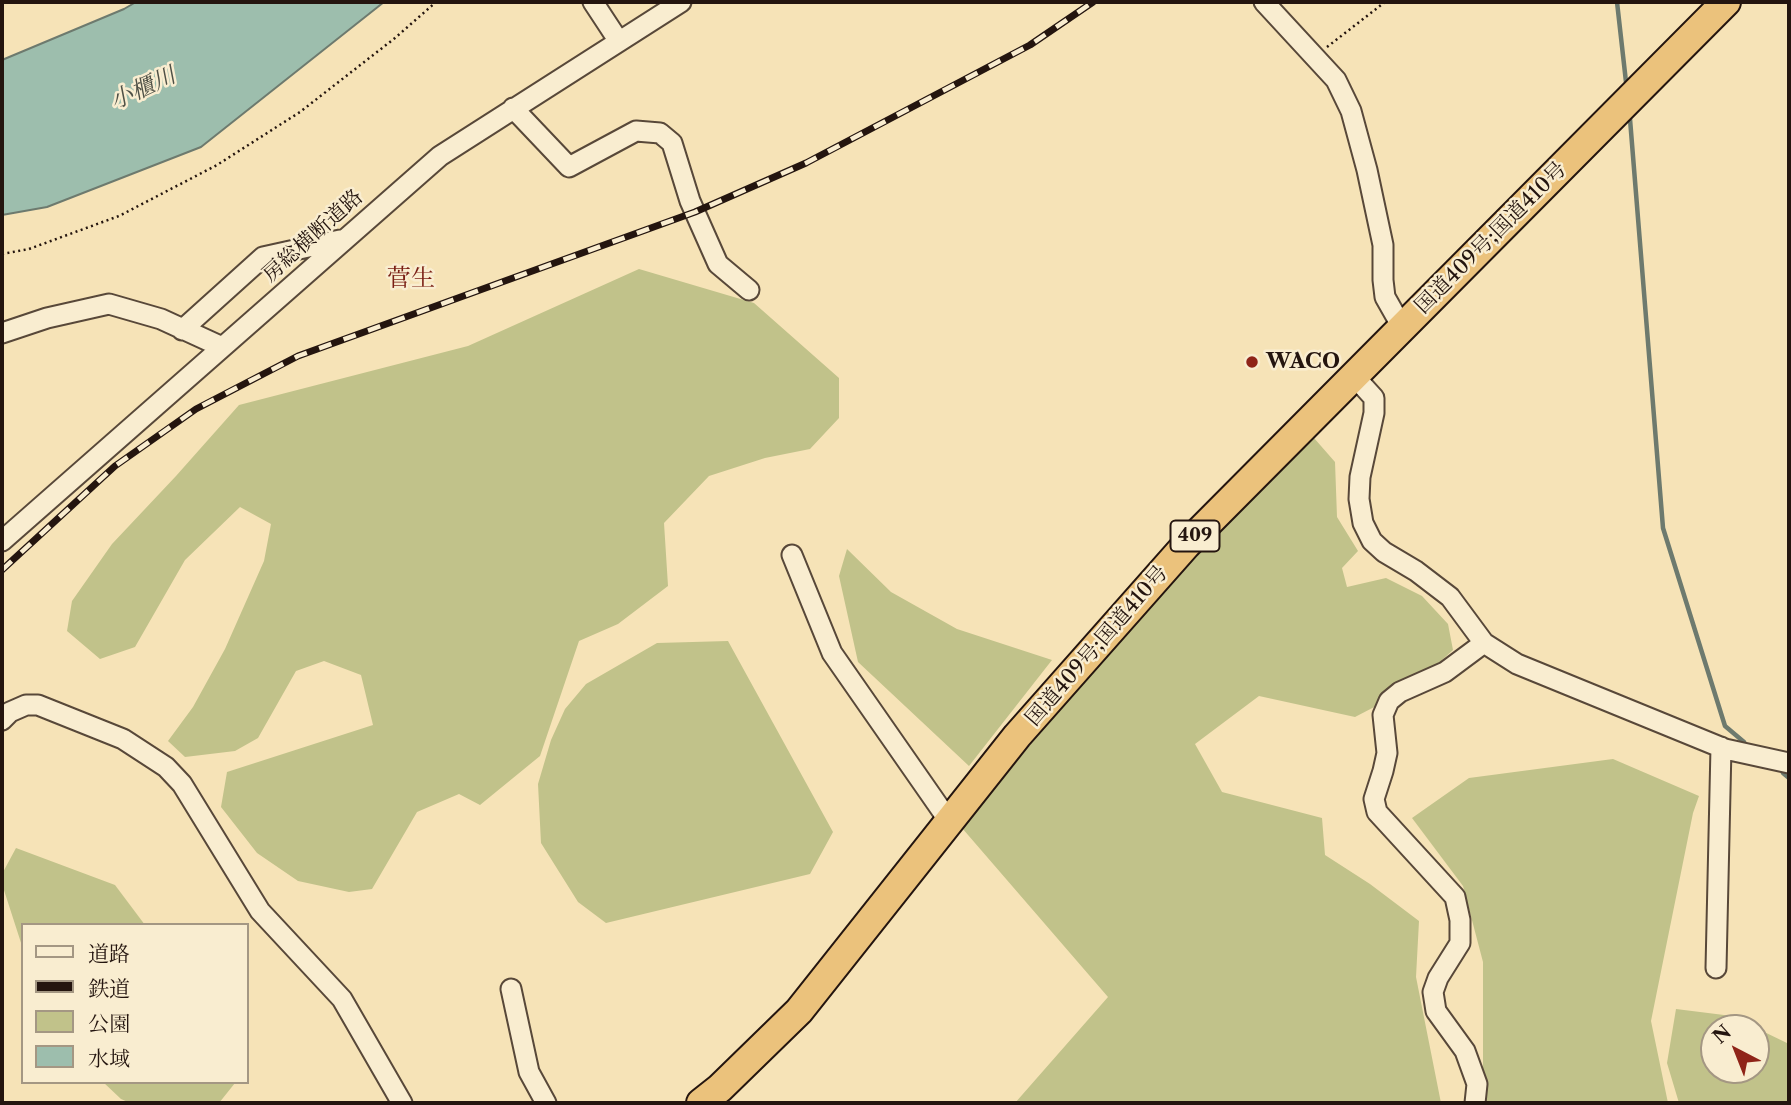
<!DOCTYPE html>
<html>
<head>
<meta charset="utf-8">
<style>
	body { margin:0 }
	#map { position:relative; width:1791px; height:1105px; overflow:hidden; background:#f6e3b7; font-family:"Libre Caslon Text","Noto Serif JP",serif }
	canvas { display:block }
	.frame { position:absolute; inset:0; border:4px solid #24150f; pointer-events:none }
	.legend { position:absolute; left:21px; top:923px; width:228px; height:161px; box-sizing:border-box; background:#f9edd0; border:2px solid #a49783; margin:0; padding:9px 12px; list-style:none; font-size:21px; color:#24150f }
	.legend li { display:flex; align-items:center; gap:14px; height:35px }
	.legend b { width:35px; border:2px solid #a49783 }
	.north { position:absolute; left:1700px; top:1014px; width:70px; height:70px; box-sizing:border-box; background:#f9edd0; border:2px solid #a49783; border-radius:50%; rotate:318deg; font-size:19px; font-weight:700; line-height:28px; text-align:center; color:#24150f }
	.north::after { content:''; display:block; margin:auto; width:24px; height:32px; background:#8f2418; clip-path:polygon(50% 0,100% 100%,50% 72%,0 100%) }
</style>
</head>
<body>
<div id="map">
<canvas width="1791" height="1105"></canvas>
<div class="frame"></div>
<ul class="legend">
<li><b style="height:9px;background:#f9edd0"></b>道路</li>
<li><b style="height:9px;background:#24150f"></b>鉄道</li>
<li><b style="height:19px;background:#c1c28a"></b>公園</li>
<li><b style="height:19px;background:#9dbead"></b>水域</li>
</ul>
<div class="north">N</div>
</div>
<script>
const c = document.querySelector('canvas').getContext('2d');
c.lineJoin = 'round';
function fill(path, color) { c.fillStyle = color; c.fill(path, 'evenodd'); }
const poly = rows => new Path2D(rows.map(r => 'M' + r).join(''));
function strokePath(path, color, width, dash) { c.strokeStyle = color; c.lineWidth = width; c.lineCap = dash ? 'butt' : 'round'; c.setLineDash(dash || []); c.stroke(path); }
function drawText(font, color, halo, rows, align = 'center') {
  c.font = font + ' "Libre Caslon Text","Noto Serif JP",serif'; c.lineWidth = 5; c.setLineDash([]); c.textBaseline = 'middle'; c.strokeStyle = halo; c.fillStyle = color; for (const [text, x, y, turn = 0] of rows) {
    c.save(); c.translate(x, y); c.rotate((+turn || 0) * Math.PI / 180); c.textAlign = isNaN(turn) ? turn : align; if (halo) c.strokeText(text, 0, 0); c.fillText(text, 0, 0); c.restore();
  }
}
fill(poly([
	[639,269,754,303,839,378,839,418,810,449,765,458,709,476,664,523,668,586,618,624,579,641,540,756,480,805,459,794,417,812,372,889,349,892,298,881,257,853,221,807,227,772,373,725,361,675,324,661,296,671,258,738,235,751,185,757,168,741,193,707,225,649,264,561,271,524,240,507,185,560,135,647,100,659,67,631,72,601,112,544,176,476,239,405,468,346],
	[1314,438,1335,462,1337,517,1358,551,1342,568,1347,587,1386,578,1422,596,1448,624,1453,650,1433,668,1432,677,1355,717,1259,696,1195,744,1222,792,1322,818,1325,855,1370,884,1419,921,1416,977,1441,1103,1015,1103,1108,997,962,828,1094,667,1301,443],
	[847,549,891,592,957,629,1052,660,969,766,858,662,839,576],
	[728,641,833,832,810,874,606,923,578,902,541,843,538,784,551,740,565,709,586,684,657,643],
	[1613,759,1699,796,1693,813,1651,1021,1668,1103,1483,1103,1483,962,1463,886,1412,818,1469,778],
	[16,848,115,885,145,925,23,925,23,949,2,884,2,874],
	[1676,1009,1732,1016,1756,1028,1714,1028,1714,1070,1756,1070,1756,1028,1789,1044,1789,1103,1679,1103,1667,1063],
	[103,1082,235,1082,235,1083,219,1103,130,1103,121,1099]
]), '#c1c28a');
const water = poly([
	[136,2,384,2,201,147,47,207,2,215,2,60,124,9,136,2]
]);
fill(water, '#9dbead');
strokePath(water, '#6d7a6e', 2);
strokePath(poly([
	[1617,2,1626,82],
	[1630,119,1663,528,1725,726,1744,742],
	[1783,773,1789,778]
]), '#6d7a6e', 4.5);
const minor = poly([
	[593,2,618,40],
	[1264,2,1336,80,1351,111,1367,170,1383,245,1383,280,1385,297,1402,327],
	[513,108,569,167,636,131,660,133,672,143,690,201,718,264,749,290],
	[182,330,263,257,340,240],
	[2,333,47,318,109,304,161,319,222,347],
	[1354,376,1374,398,1374,413,1360,477,1359,499,1363,523,1372,541,1384,552,1416,571,1450,597,1484,643,1517,664,1725,749,1789,763],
	[2,541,440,156,681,2],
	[792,555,832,653,949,821],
	[2,720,10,712,26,705,38,705,123,739,166,767,182,784,260,911,342,999,402,1103],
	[1716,968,1721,747],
	[511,989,529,1072,546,1103],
	[1475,1103,1477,1084,1465,1051,1436,1011,1433,992,1438,978,1460,943,1460,920,1455,897,1377,812,1374,799,1383,771,1387,753,1383,715,1389,701,1400,692,1445,672,1484,643]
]);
const highway = poly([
	[701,1103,720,1088,799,1011,1017,736,1186,545,1726,2]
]);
strokePath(minor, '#584839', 23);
strokePath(highway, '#24150f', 32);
strokePath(poly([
	[1327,47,1385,2],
	[2,254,29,249,119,216,217,165,300,112,395,38,436,2]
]), '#24150f', 2.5, [2, 3.5]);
strokePath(minor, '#f9edd0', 19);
strokePath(highway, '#ebc27c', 28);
const rail = poly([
	[2,570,115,466,196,409,298,356,695,212,806,163,1030,45,1093,2]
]);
strokePath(rail, '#24150f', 7);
strokePath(rail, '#f9edd0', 4.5, [13]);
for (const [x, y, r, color] of [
	[1252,362,7,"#8f2418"]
]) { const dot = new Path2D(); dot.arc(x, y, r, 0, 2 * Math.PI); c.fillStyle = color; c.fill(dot); strokePath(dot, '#f9edd0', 2.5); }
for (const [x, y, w] of [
	[1195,536,49]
]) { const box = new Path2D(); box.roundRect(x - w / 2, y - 15.5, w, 31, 5); c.fillStyle = '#f9edd0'; c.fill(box); strokePath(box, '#24150f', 2); }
drawText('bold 19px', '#24150f', null, [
	["409",1195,536]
]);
drawText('21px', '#24150f', '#f9edd0', [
	["房総横断道路",313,236,-42],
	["国道409号;国道410号",1491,238,-45],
	["国道409号;国道410号",1097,646,-49]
]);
drawText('bold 21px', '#24150f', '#f9edd0', [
	["WACO",1266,362]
], 'left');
drawText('italic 23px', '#4e5046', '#f9edd0', [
	["小櫃川",143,89,-25]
]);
drawText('24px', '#7a1f14', '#f9edd0', [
	["菅生",411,279]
]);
</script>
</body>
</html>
